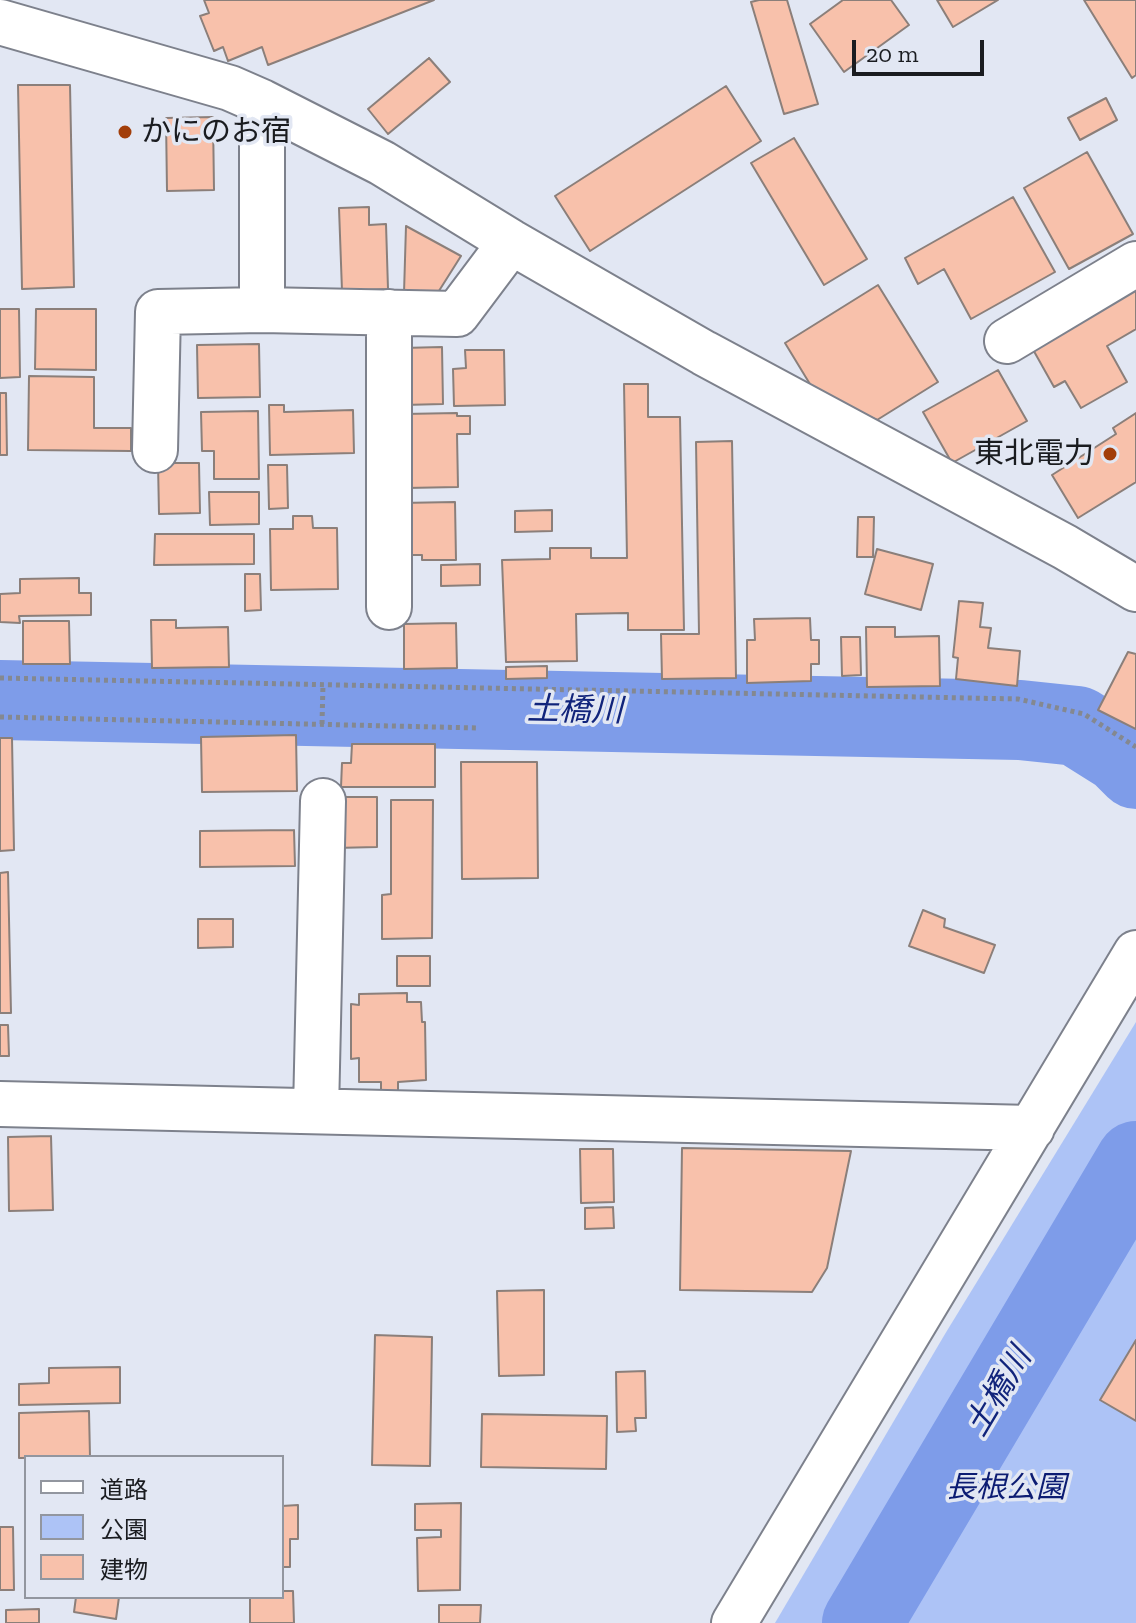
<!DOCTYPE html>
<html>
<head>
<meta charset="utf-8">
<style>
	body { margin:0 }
	#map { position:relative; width:1136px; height:1623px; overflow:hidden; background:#e2e7f3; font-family:"Zilla Slab","Noto Sans JP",serif }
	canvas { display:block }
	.legend { position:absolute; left:24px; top:1455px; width:260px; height:144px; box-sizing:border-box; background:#e2e7f3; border:2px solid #92969f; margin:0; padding:10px 14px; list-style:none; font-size:24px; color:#1a1c20 }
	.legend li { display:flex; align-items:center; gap:16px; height:40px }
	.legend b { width:40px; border:2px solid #92969f }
	.scale { position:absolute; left:852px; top:40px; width:132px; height:36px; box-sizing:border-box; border:4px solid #1a1c20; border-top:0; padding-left:10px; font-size:24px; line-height:28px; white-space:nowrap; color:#1a1c20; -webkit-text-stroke:6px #e2e7f3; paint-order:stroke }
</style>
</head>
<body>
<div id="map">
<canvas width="1136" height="1623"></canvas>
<ul class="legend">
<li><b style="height:10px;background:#fff"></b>道路</li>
<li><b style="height:22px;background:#adc3f6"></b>公園</li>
<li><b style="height:22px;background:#f8c1ab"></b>建物</li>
</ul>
<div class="scale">20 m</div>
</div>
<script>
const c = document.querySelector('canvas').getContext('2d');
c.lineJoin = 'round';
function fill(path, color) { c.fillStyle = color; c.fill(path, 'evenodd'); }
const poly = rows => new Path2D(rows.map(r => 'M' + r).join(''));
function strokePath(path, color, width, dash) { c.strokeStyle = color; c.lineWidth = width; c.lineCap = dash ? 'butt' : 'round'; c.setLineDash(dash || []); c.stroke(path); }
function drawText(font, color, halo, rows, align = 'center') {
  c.font = font + ' "Zilla Slab","Noto Sans JP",serif'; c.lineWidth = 7; c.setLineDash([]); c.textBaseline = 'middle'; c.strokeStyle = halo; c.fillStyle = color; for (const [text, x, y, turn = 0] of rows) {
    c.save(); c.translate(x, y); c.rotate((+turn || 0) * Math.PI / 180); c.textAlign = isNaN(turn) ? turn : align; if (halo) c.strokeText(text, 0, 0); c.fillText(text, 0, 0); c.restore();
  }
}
fill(poly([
	[1136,1022,1136,1623,775,1623,945,1334]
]), '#adc3f6');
strokePath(poly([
	[0,700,1020,720,1077,726,1120,753,1136,769],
	[862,1623,1136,1161]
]), '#7e9ce9', 80);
const building = poly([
	[204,0,434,0,268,65,262,47,228,61,223,47,214,51,200,16,209,13,204,0],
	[759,0,787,0,818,104,784,114,751,2,759,0],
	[843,0,891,0,909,25,844,72,810,24,843,0],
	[937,0,998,0,953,27,937,0],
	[1084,0,1136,0,1136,75,1132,78,1084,0],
	[429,58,450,82,388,134,368,109,429,58],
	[18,85,70,85,74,287,22,289,18,85],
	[726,86,761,141,590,251,555,196,726,86],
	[1106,98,1117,120,1080,140,1068,118,1106,98],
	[213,117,214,190,167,191,166,118,213,117],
	[794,138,867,259,824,285,751,163,794,138],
	[1087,152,1133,234,1069,269,1024,188,1087,152],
	[1013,197,1055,272,971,319,944,269,918,284,905,258,1013,197],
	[369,207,369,225,386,224,388,289,342,291,339,208,369,207],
	[406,226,461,256,437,294,404,293,406,226],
	[878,285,938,382,877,420,816,394,785,343,878,285],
	[1136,287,1136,329,1107,346,1127,382,1081,408,1065,381,1054,387,1031,346,1136,287],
	[0,309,19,309,20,377,0,378,0,309],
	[36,309,96,309,96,370,35,369,36,309],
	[259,344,260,397,198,398,197,345,259,344],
	[442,347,443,404,403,405,402,348,442,347],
	[465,350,504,350,505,405,454,406,453,369,466,368,465,350],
	[998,370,1027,421,952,463,923,412,998,370],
	[29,376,94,377,94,428,131,428,131,451,28,450,29,376],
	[624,384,648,384,648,417,680,417,684,630,628,630,628,613,576,614,577,661,506,662,502,560,550,559,550,548,591,548,591,558,627,558,624,384],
	[0,393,6,393,7,455,0,455,0,393],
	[269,405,284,405,284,412,353,410,354,453,270,455,269,405],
	[258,411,259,479,214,479,214,451,202,451,201,412,258,411],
	[457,413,457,416,470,416,470,434,457,434,458,487,406,488,404,414,457,413],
	[1136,413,1136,482,1078,518,1052,475,1116,434,1113,428,1136,413],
	[732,441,736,678,662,679,661,634,699,634,696,442,732,441],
	[158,463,199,463,200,513,159,514,158,463],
	[268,465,287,465,288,508,269,509,268,465],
	[209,492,259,492,259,524,210,525,209,492],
	[455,502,456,560,422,560,422,555,401,555,400,503,455,502],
	[552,510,552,531,515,532,515,511,552,510],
	[293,516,312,516,313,528,337,528,338,589,271,590,270,529,293,529,293,516],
	[858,517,874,517,873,557,857,557,858,517],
	[155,534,254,534,254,564,154,565,155,534],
	[877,549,933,564,921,610,865,594,877,549],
	[480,564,480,585,441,586,441,565,480,564],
	[245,574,260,574,261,610,245,611,245,574],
	[79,578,79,593,91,593,91,615,19,616,20,623,0,622,0,594,20,593,20,579,79,578],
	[959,601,983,603,980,627,991,628,988,648,1020,651,1017,686,956,679,958,658,953,657,959,601],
	[810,618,811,640,819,640,819,664,811,664,811,681,747,683,747,640,755,640,754,619,810,618],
	[151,620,176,620,176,628,228,627,229,667,152,668,151,620],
	[23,621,69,621,70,664,23,664,23,621],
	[456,623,457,668,404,669,404,624,456,623],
	[866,627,895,627,895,637,939,636,940,686,867,687,866,627],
	[841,637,860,637,861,675,842,676,841,637],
	[1128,652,1136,654,1136,729,1098,710,1128,652],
	[547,666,547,678,506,679,506,667,547,666],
	[296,735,297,791,202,792,201,737,296,735],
	[0,738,12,738,14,850,0,851,0,738],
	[352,744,435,744,435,787,341,787,342,763,351,763,352,744],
	[461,762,537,762,538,878,462,879,461,762],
	[334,797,377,797,377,847,334,848,334,797],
	[391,800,433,800,432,938,382,939,382,895,391,894,391,800],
	[294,830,295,866,200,867,200,831,294,830],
	[8,872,11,1013,0,1013,0,873,8,872],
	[923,910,945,919,944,927,995,945,984,973,909,946,923,910],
	[198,919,233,919,233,947,198,948,198,919],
	[397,956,430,956,430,986,397,986,397,956],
	[407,993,407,1002,421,1002,422,1022,425,1022,426,1080,398,1082,398,1092,381,1091,381,1082,359,1082,359,1058,351,1059,351,1004,359,1005,359,994,407,993],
	[0,1025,8,1025,9,1056,0,1056,0,1025],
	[51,1136,53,1210,9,1211,8,1137,51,1136],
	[682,1148,851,1151,827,1268,812,1292,680,1290,682,1148],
	[580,1149,613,1149,614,1202,581,1203,580,1149],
	[613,1207,614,1228,585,1229,585,1208,613,1207],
	[544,1290,544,1375,499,1376,497,1291,544,1290],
	[375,1335,432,1337,430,1466,372,1465,375,1335],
	[1136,1340,1136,1421,1100,1400,1136,1340],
	[120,1367,120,1403,19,1405,19,1384,49,1383,49,1368,120,1367],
	[645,1371,646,1418,635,1418,636,1431,617,1432,616,1372,645,1371],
	[89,1411,90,1457,19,1458,19,1413,89,1411],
	[482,1414,607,1416,606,1469,481,1467,482,1414],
	[461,1503,460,1590,418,1591,417,1538,441,1537,441,1530,415,1530,415,1504,461,1503],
	[298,1505,298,1539,290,1539,290,1567,282,1567,282,1506,298,1505],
	[0,1527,13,1527,14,1590,0,1590,0,1527],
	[282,1591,293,1591,294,1623,250,1623,250,1597,282,1597,282,1591],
	[76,1597,119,1597,116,1619,74,1612,76,1597],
	[439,1605,481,1605,480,1623,439,1623,439,1605],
	[39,1609,39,1623,6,1623,6,1610,39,1609]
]);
fill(building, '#f8c1ab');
strokePath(building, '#8b7f7a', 2);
const minor = poly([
	[0,22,230,88,262,102,382,163,511,242,704,353,1065,547,1136,589],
	[262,102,262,310],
	[1007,341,1136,264],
	[155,450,158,312,262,310,457,314,511,242],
	[389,607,389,312],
	[0,1104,1032,1128],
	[316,1111,323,801],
	[734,1623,1136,953]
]);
strokePath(minor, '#7d818c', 48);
strokePath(poly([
	[0,678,1018,699,1084,714,1136,747],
	[0,717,479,728],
	[322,724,323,684]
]), '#848890', 5, [4, 4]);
strokePath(minor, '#fff', 44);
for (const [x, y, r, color] of [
	[125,132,8,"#a23e0a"],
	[1110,454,8,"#a23e0a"]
]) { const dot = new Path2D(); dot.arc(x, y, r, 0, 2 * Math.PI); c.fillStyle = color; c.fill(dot); strokePath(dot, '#e2e7f3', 3); }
drawText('30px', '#1a1c20', '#e2e7f3', [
	["かにのお宿",141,132],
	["東北電力",1094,454,"right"]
], 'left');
drawText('italic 30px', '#0c1c73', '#e2e7f3', [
	["長根公園",1006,1488]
]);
drawText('italic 32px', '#11247b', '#e2e7f3', [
	["土橋川",575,711,1],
	["土橋川",999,1392,-59]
]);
</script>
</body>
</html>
